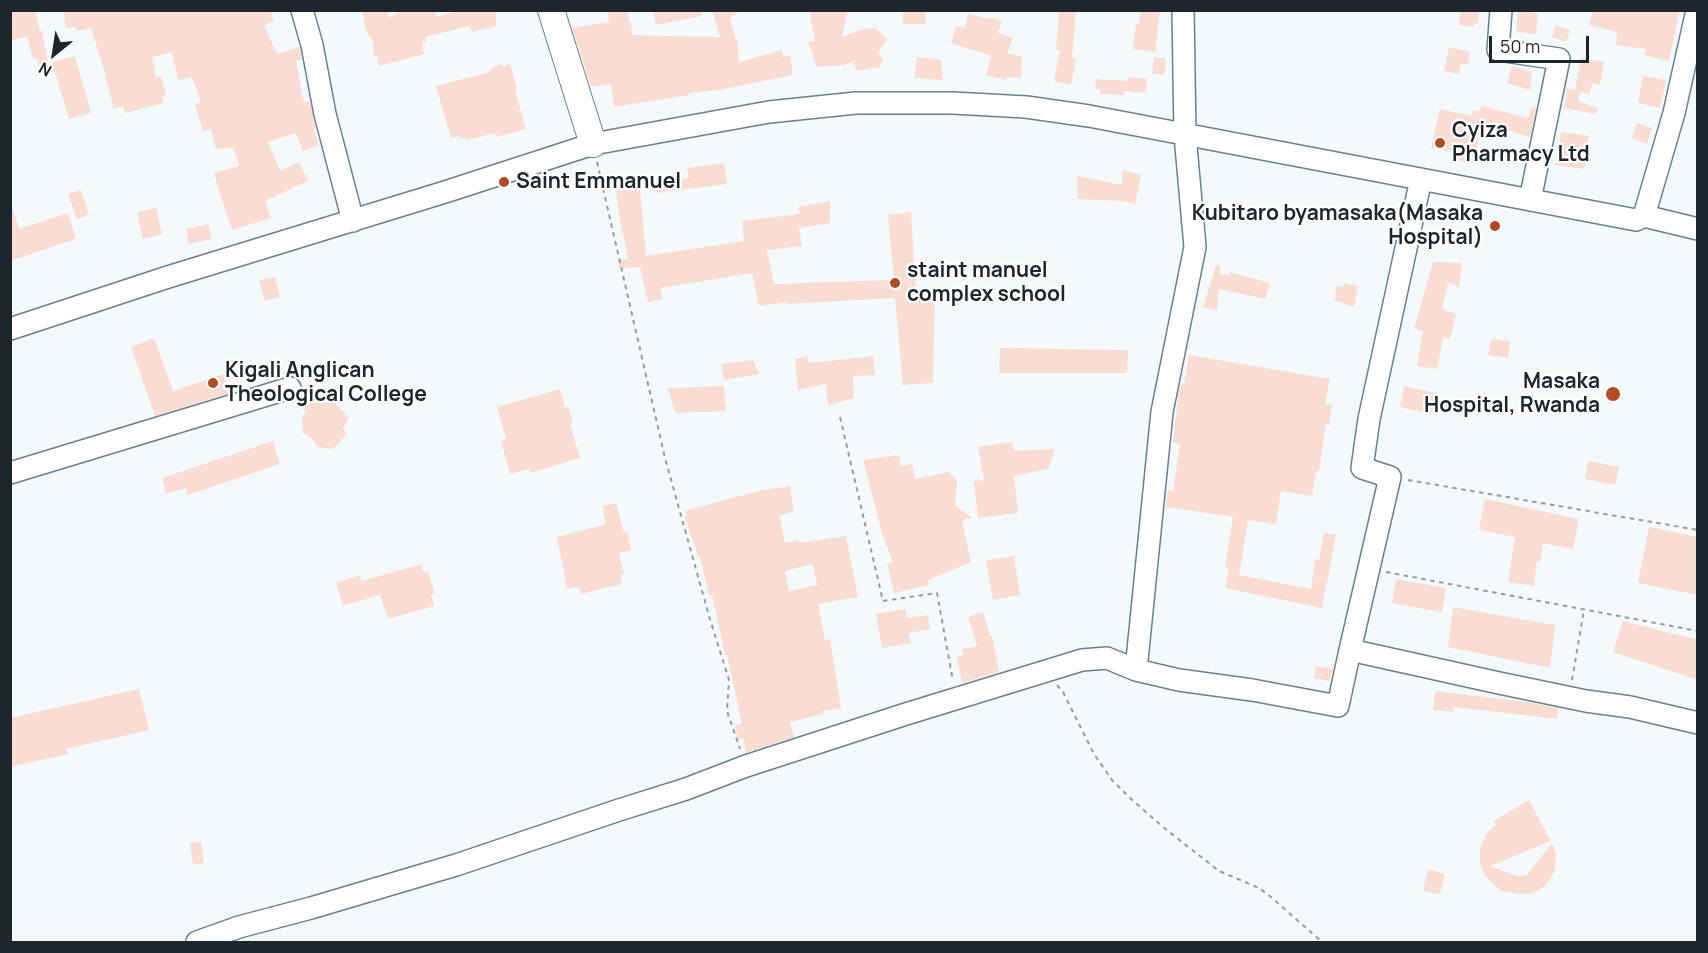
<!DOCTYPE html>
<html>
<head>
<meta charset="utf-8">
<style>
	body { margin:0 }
	#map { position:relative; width:1708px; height:953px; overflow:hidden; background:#f4f9fc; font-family:Manrope,sans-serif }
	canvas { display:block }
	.frame { position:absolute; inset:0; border:12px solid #1d262c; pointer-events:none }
	.north { position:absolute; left:24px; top:24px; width:60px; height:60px; -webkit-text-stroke:4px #fff; paint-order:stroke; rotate:210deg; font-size:16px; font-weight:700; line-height:24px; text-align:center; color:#1d262c }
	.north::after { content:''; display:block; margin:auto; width:21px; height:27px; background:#1d262c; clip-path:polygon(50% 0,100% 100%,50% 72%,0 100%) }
	.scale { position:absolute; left:1489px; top:36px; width:100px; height:27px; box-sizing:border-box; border:3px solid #1d262c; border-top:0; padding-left:8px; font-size:18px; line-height:21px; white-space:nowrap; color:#1d262c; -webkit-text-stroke:4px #fff; paint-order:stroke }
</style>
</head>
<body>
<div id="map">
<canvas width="1708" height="953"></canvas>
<div class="frame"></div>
<div class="north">N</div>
<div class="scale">50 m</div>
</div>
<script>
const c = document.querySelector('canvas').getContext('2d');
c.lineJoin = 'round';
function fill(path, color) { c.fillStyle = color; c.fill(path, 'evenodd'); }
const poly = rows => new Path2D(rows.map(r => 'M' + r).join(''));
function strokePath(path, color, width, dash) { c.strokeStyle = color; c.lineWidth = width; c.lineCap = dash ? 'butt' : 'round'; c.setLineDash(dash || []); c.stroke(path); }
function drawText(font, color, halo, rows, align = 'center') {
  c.font = font + ' Manrope,sans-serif'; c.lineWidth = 4.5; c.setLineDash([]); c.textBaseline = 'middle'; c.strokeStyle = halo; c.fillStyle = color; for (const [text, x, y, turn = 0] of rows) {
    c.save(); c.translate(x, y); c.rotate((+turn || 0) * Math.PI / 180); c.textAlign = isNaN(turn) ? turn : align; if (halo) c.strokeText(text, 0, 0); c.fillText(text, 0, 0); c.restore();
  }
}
fill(poly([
	[10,10,35,10,40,31,42,31,49,67,39,69,37,58,33,59,27,36,10,41],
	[63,10,270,10,274,21,264,25,277,54,299,47,302,59,296,61,304,103,310,101,316,128,314,129,319,145,303,151,296,133,268,142,280,171,299,162,308,181,265,201,271,218,232,230,221,197,214,173,239,166,233,148,216,149,211,129,203,131,195,104,201,102,192,77,178,80,172,52,152,57,156,77,161,76,166,95,162,96,164,103,125,113,123,106,114,109,105,76,106,76,91,28,77,31,76,27,66,28],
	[362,10,388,10,389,18,403,10,435,10,437,17,460,10,496,10,496,26,472,32,470,26,425,37,427,42,422,43,424,54,379,66,377,56,374,56,373,42,366,30],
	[607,10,627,10,629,23,631,22,632,35,720,37,712,10,741,10,730,18,736,40,737,39,739,62,782,50,783,57,790,55,793,75,719,90,689,93,689,95,614,107,611,84,591,87,572,28,609,22],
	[653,10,702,10,702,16,656,25],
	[809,10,848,10,842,37,864,29,875,28,887,39,878,54,883,59,880,67,856,71,854,61,845,65,817,67,808,42,815,41],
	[903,10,925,10,926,24,903,24],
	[1059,10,1076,10,1072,58,1076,59,1071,85,1054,81,1060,50,1056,50],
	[1140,10,1160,10,1155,52,1133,49,1136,24,1139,24],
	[1460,10,1479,10,1478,23,1475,23,1474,27,1459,25],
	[1593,10,1680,10,1669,61,1644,55,1646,49,1616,45,1617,32,1589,25],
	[1518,11,1538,13,1536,34,1516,32],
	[968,14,991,19,992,18,1002,21,998,33,1013,38,1007,54,1022,56,1021,78,1007,77,1006,80,986,75,991,56,951,43,956,26,965,28],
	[1556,25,1570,30,1566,42,1552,37],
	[1449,47,1470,52,1468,65,1461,64,1459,74,1444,71],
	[75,56,91,113,69,119,52,62],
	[917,57,941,60,943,80,914,78],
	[1154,57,1166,58,1164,75,1152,73],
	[1581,58,1604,62,1600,85,1592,83,1590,94,1580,92,1578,101,1598,108,1596,114,1564,108,1567,88,1575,90],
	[510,63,517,90,515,91,526,129,496,137,495,133,467,140,467,138,461,139,460,136,451,138,436,86,490,72,489,70,500,64,504,67],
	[1512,66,1532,72,1530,90,1507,83],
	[1643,76,1666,80,1660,108,1638,103],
	[1129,77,1147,79,1145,93,1124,91,1124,95,1100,94,1100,89,1095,88,1096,79,1128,81],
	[1481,106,1528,118,1532,107,1536,108,1530,137,1491,125,1488,139,1479,137,1474,164,1455,160,1456,153,1431,148,1440,109,1472,116,1473,110,1480,112],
	[1637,123,1652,128,1647,144,1632,138],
	[1561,132,1589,136,1584,169,1556,165],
	[724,163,727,184,657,193,655,183,689,178,687,168],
	[1122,170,1141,175,1135,204,1123,201,1078,199,1077,176,1122,185],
	[614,177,639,177,646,256,744,241,742,221,800,214,798,207,830,201,830,223,799,228,802,246,767,250,774,284,894,280,888,215,911,212,916,295,935,291,933,383,903,385,895,298,786,304,786,302,759,306,752,273,660,288,663,299,648,302,640,267,619,268,618,260,628,259,620,219],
	[81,190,89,215,77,219,68,194],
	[156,208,162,234,143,239,137,212],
	[10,210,13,210,19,229,68,213,76,239,10,261],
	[208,224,212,239,189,244,186,229],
	[1433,262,1462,263,1459,287,1448,283,1442,309,1456,314,1450,339,1443,337,1437,369,1417,366,1423,331,1414,329],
	[1216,265,1220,265,1220,274,1229,276,1230,272,1270,283,1265,299,1219,289,1217,310,1203,307],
	[275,277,280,297,265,301,259,280],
	[1344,283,1358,286,1354,307,1343,304,1343,302,1335,301,1336,286,1344,287],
	[154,338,173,391,224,374,230,393,155,416,131,347],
	[1491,339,1510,341,1508,358,1488,355],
	[1000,348,1128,350,1127,373,999,373],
	[1189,355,1330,379,1325,404,1332,405,1329,425,1326,424,1319,471,1316,471,1312,496,1281,491,1276,524,1248,520,1239,575,1311,589,1315,560,1319,560,1324,533,1336,535,1322,608,1225,588,1229,568,1225,568,1233,517,1166,507,1168,490,1173,491,1180,444,1173,443,1178,397,1181,383,1184,384],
	[807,356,809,363,873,356,875,375,853,376,854,398,828,405,826,384,798,390,795,359],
	[753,360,759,374,724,380,721,364],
	[724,386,726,411,675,413,668,388],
	[1404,386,1436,393,1432,414,1400,407],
	[330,387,337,406,349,417,343,429,347,434,333,449,317,447,313,440,303,433,302,416,306,414,301,402,308,391],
	[560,389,565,407,568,407,573,423,570,424,580,458,530,473,529,469,510,474,501,441,506,439,497,407],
	[273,441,280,464,188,495,186,488,166,494,162,478],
	[1012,442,1014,451,1055,449,1048,469,1014,476,1018,513,978,518,974,481,984,480,978,447],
	[899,455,901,466,912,464,915,479,949,472,957,481,955,505,972,518,962,520,971,562,928,580,929,585,894,593,887,564,893,562,882,533,863,460],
	[1588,461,1619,467,1615,485,1585,479],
	[790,486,794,512,779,515,785,543,799,540,799,543,846,536,858,597,818,604,825,640,830,639,841,708,822,711,823,714,790,722,794,737,745,753,744,738,738,740,735,725,742,724,727,655,725,655,712,595,709,596,700,557,698,557,694,542,693,543,685,517,687,516,685,511,758,491],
	[813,564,817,585,789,591,785,571],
	[1485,499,1579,519,1573,549,1543,543,1540,562,1537,561,1534,586,1508,582,1515,537,1479,530],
	[616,503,624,533,627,532,631,550,619,553,624,574,620,575,622,584,581,594,579,587,567,589,557,537,606,524,602,506],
	[1649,527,1698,537,1698,595,1638,583],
	[1014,556,1020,595,993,600,986,560],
	[421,564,424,573,428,572,435,594,431,595,434,606,388,619,380,595,343,606,336,583,360,575,362,581],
	[1396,579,1446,588,1442,612,1392,603],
	[1453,607,1555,625,1550,668,1448,647],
	[905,609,907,618,928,615,930,629,909,633,911,643,882,648,876,614],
	[983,612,990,636,992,635,999,672,962,683,957,656,963,655,962,649,977,646,968,617],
	[1623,621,1698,640,1698,680,1613,652],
	[1316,666,1333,669,1330,681,1314,678],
	[139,689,149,730,66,749,68,754,10,767,10,718],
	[1435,691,1526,702,1558,708,1557,719,1454,707,1453,712,1433,710],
	[1529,800,1551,841,1490,866,1517,876,1527,875,1552,843,1556,853,1555,869,1551,878,1545,886,1533,893,1520,894,1501,891,1486,877,1479,861,1480,862,1480,848,1486,834,1496,825,1494,821],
	[201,842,204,863,193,865,190,843],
	[1428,869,1445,874,1440,894,1423,891]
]), '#faddd2');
const minor = poly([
	[302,10,312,45,325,114,353,221],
	[1501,10,1498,50,1559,59,1530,200],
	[1644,216,1674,113,1697,10],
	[10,329,168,277,445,192,593,144,769,112,856,103,953,103,1026,107,1089,116,1636,220,1644,216,1698,229],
	[10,473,290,388],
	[1350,650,1390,477,1362,468,1369,419,1421,179],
	[1136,670,1162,412,1195,247,1185,135,1183,10],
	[197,942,239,927,311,908,456,865,619,810,686,789,746,766,906,714,1082,660,1107,658,1136,670,1179,680,1252,690,1338,706,1350,650,1499,683,1586,701,1630,707,1698,723]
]);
const major = poly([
	[551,10,593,144]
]);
strokePath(minor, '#69808f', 24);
strokePath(major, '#69808f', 28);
strokePath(poly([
	[597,162,665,458,709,616,729,680,727,711,740,749],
	[840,417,883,601,937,593,953,681],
	[1408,480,1698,530],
	[1386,572,1698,631],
	[1572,680,1584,610],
	[1057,685,1063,692,1094,754,1112,780,1130,798,1163,827,1219,871,1259,888,1271,897,1322,942]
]), '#959ca0', 2, [4.5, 4.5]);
strokePath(minor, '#fff', 21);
strokePath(major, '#fff', 26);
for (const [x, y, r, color] of [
	[1440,143,6,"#b24c20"],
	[504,182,6,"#b24c20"],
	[1495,226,6,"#b24c20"],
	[895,283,6,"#b24c20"],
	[213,383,6,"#b24c20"],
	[1613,394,8,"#b24c20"]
]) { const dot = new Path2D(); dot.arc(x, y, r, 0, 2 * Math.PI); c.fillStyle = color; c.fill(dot); strokePath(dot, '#fff', 2); }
drawText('bold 21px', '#1d262c', '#fff', [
	["Cyiza",1452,131],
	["Pharmacy Ltd",1452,155],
	["Saint Emmanuel",516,182],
	["Kubitaro byamasaka(Masaka",1483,214,"right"],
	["Hospital)",1483,238,"right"],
	["staint manuel",907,271],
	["complex school",907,295],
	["Kigali Anglican",225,371],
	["Theological College",225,395],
	["Masaka",1600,382,"right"],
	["Hospital, Rwanda",1600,406,"right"]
], 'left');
</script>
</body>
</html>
